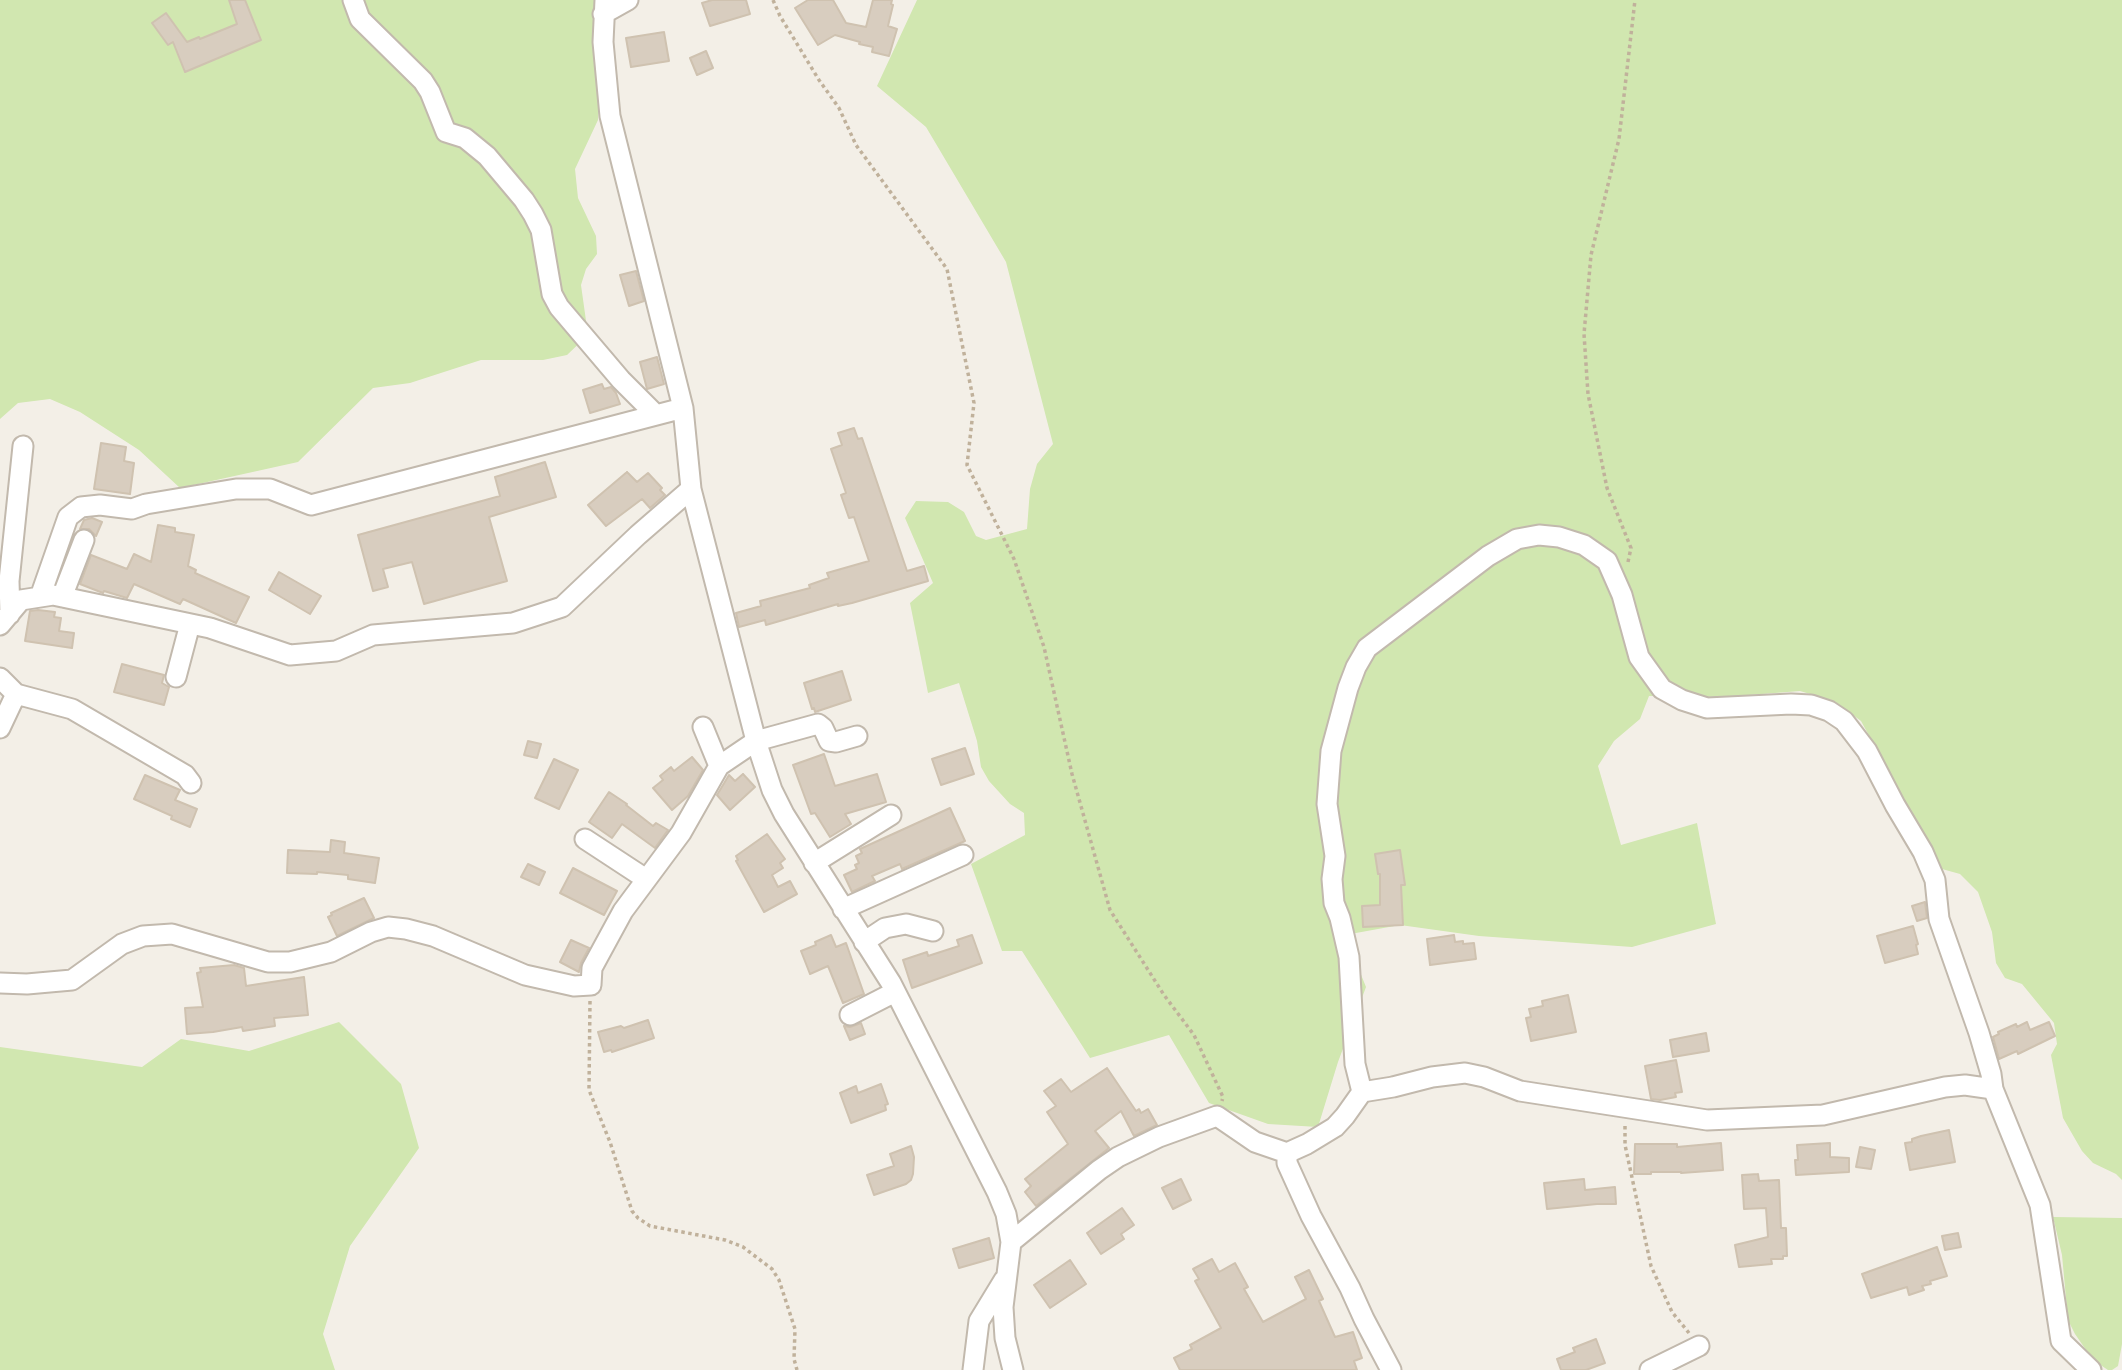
<!DOCTYPE html>
<html>
<head>
<meta charset="utf-8">
<style>
	body { margin:0 }
	canvas { display:block; background:#f3efe7 }
</style>
</head>
<body>
<canvas width="2122" height="1370"></canvas>
<script>
const c = document.querySelector('canvas').getContext('2d');
c.lineJoin = 'round';
function fill(path, color) { c.fillStyle = color; c.fill(path, 'evenodd'); }
const poly = rows => new Path2D(rows.map(r => 'M' + r).join(''));
function strokePath(path, color, width, dash) { c.strokeStyle = color; c.lineWidth = width; c.lineCap = dash ? 'butt' : 'round'; c.setLineDash(dash || []); c.stroke(path); }
fill(poly([
	[0,0,597,0,600,95,598,120,575,169,578,198,596,236,597,254,586,269,581,285,588,335,567,355,543,360,481,360,410,383,373,388,298,462,180,488,139,450,80,412,50,399,18,403,0,419],
	[917,0,2122,0,2122,1180,2116,1174,2093,1163,2082,1151,2063,1118,2051,1055,2057,1044,2054,1023,2022,984,2005,978,1996,963,1992,932,1978,892,1960,874,1942,869,1861,721,1834,701,1800,691,1724,697,1649,696,1640,719,1614,741,1598,766,1621,845,1697,823,1716,924,1632,947,1479,936,1400,925,1345,935,1366,987,1338,1062,1318,1127,1268,1124,1209,1103,1169,1035,1090,1058,1022,951,1002,951,971,864,1025,835,1024,813,1010,804,989,781,981,767,977,741,959,683,928,693,910,603,933,583,905,518,916,501,948,502,964,512,976,536,986,540,1027,529,1030,489,1037,464,1053,444,1006,262,926,127,877,86],
	[339,1022,401,1084,419,1148,350,1246,323,1334,335,1370,0,1370,0,1047,142,1067,181,1039,249,1051],
	[2053,1217,2122,1218,2122,1344,2118,1366,2112,1370,2108,1370,2093,1360,2075,1334,2068,1320,2062,1255]
]), '#d1e7b0');
const building = poly([
	[229,0,245,0,261,40,185,72,173,42,168,45,152,23,166,13,187,42,199,37,200,39,237,24,229,0],
	[712,0,746,0,750,14,710,26,702,3,712,0],
	[808,0,833,0,846,23,866,27,873,0,892,0,891,4,893,5,888,26,897,29,889,56,872,52,873,47,859,44,860,42,835,35,818,45,795,8,808,0],
	[664,32,669,61,631,67,626,38,664,32],
	[706,51,713,68,697,75,690,58,706,51],
	[636,271,644,301,629,306,620,275,636,271],
	[657,357,664,384,647,389,640,362,657,357],
	[602,384,604,389,611,387,616,393,620,404,590,413,583,390,602,384],
	[854,428,858,439,862,438,907,571,924,566,928,581,852,603,838,606,838,604,766,625,765,620,739,627,736,613,761,606,760,601,810,588,809,585,829,578,827,573,869,561,854,517,849,518,841,495,846,493,831,449,842,445,838,433,854,428],
	[101,443,126,447,124,461,134,463,130,494,94,489,101,443],
	[545,462,556,497,489,517,507,581,424,604,412,562,383,569,388,587,373,591,358,535,500,496,495,477,545,462],
	[627,472,637,482,648,473,662,488,660,490,665,495,650,508,642,499,606,526,588,505,627,472],
	[92,518,102,522,96,536,89,529,80,529,84,520,92,518],
	[158,525,175,528,175,532,194,535,188,566,196,570,195,573,249,597,236,623,183,599,180,604,134,584,127,598,104,591,103,593,80,584,91,555,127,569,134,554,151,562,158,525],
	[279,572,321,596,310,614,269,590,279,572],
	[38,610,55,612,54,617,61,618,59,631,74,633,72,648,25,641,30,611,38,610],
	[122,664,164,675,162,683,169,687,164,705,114,692,122,664],
	[842,671,851,700,815,712,814,708,812,709,804,683,842,671],
	[528,741,541,744,537,758,524,755,528,741],
	[965,748,974,774,941,785,932,759,965,748],
	[824,754,835,786,877,774,886,802,845,814,851,824,830,837,815,813,811,814,793,765,824,754],
	[692,757,703,770,688,796,672,810,653,788,663,780,660,776,671,767,674,771,692,757],
	[554,759,578,770,559,809,535,798,554,759],
	[743,774,755,787,730,810,717,795,729,775,735,781,743,774],
	[145,775,180,790,175,800,197,809,190,827,171,819,172,816,134,799,145,775],
	[609,792,627,804,626,805,653,826,656,823,668,830,655,848,622,824,612,838,589,822,609,792],
	[950,808,965,841,902,869,900,864,872,876,875,881,852,892,844,875,857,869,855,865,859,863,856,856,862,853,860,849,950,808],
	[767,834,785,859,780,863,783,868,772,875,778,887,790,881,797,894,764,912,736,861,738,860,736,856,767,834],
	[331,840,345,842,344,853,379,858,375,883,348,879,348,875,317,872,317,874,287,873,288,850,330,852,331,840],
	[1400,850,1405,885,1401,885,1403,925,1363,927,1362,906,1380,905,1380,874,1378,874,1375,854,1400,850],
	[528,864,545,872,539,885,521,877,528,864],
	[573,868,617,891,604,915,560,893,573,868],
	[364,898,374,918,337,936,328,917,332,915,331,913,364,898],
	[1925,902,1927,918,1917,921,1912,906,1925,902],
	[1913,926,1918,944,1916,945,1918,954,1885,963,1877,936,1913,926],
	[831,935,836,947,846,943,864,994,843,1003,828,966,810,974,801,951,816,945,815,942,831,935],
	[972,935,982,963,912,988,903,960,927,952,928,956,959,946,957,940,972,935],
	[1454,935,1455,942,1463,941,1463,944,1474,943,1476,959,1430,965,1427,939,1454,935],
	[571,940,589,948,581,963,579,972,560,962,571,940],
	[234,965,244,968,246,986,304,977,308,1015,274,1018,275,1026,243,1031,242,1027,213,1032,187,1034,185,1008,203,1007,197,973,201,972,200,968,234,965],
	[1568,995,1576,1032,1531,1041,1526,1018,1531,1017,1529,1009,1543,1006,1542,1001,1568,995],
	[648,1020,654,1038,612,1052,611,1050,604,1052,598,1032,621,1026,624,1028,648,1020],
	[2027,1022,2030,1030,2049,1022,2055,1036,2018,1054,2017,1051,1999,1059,1993,1037,1999,1034,1998,1032,2016,1024,2017,1027,2027,1022],
	[861,1023,865,1034,850,1040,844,1026,850,1027,861,1023],
	[1706,1033,1709,1051,1673,1057,1670,1040,1706,1033],
	[1676,1060,1682,1092,1675,1093,1676,1097,1660,1100,1651,1099,1645,1066,1676,1060],
	[1107,1068,1136,1111,1139,1109,1141,1113,1148,1109,1157,1125,1134,1136,1121,1111,1095,1131,1109,1148,1036,1206,1025,1192,1031,1186,1025,1179,1068,1144,1047,1112,1056,1106,1044,1091,1061,1079,1071,1092,1107,1068],
	[881,1084,888,1104,885,1105,886,1110,851,1123,840,1093,856,1086,858,1093,881,1084],
	[1949,1130,1955,1162,1910,1170,1905,1143,1912,1142,1912,1139,1921,1136,1949,1130],
	[1721,1143,1723,1170,1681,1173,1681,1172,1651,1172,1651,1174,1634,1174,1635,1144,1677,1144,1677,1147,1721,1143],
	[1830,1143,1830,1157,1849,1158,1849,1172,1796,1175,1795,1160,1798,1160,1797,1145,1830,1143],
	[911,1146,914,1157,913,1174,911,1180,906,1184,874,1195,867,1175,894,1166,890,1154,911,1146],
	[1860,1147,1875,1150,1871,1169,1856,1167,1860,1147],
	[1758,1174,1759,1181,1779,1180,1781,1228,1786,1228,1787,1256,1783,1256,1783,1259,1771,1259,1772,1264,1739,1267,1735,1245,1768,1237,1766,1208,1744,1209,1742,1175,1758,1174],
	[1181,1179,1191,1200,1173,1209,1162,1188,1181,1179],
	[1584,1179,1585,1190,1615,1187,1616,1204,1597,1204,1547,1209,1544,1183,1584,1179],
	[1122,1208,1134,1225,1121,1234,1124,1239,1101,1254,1087,1233,1122,1208],
	[1958,1233,1961,1247,1945,1250,1942,1236,1958,1233],
	[989,1238,994,1258,959,1268,953,1249,989,1238],
	[1937,1247,1947,1276,1930,1281,1931,1284,1922,1286,1924,1290,1909,1295,1907,1287,1871,1298,1862,1274,1937,1247],
	[1212,1259,1219,1272,1235,1263,1248,1287,1244,1289,1263,1322,1306,1299,1295,1277,1309,1270,1323,1299,1319,1301,1335,1337,1353,1332,1362,1358,1354,1361,1357,1370,1180,1370,1174,1358,1192,1349,1190,1345,1221,1328,1195,1281,1199,1279,1193,1269,1212,1259],
	[1070,1260,1086,1284,1050,1308,1034,1285,1070,1260],
	[1596,1339,1605,1363,1586,1370,1561,1370,1557,1359,1575,1352,1573,1348,1596,1339]
]);
fill(building, '#d8cdbf');
strokePath(building, '#cfc2b0', 2);
const street = poly([
	[353,0,360,19,423,81,430,92,446,132,465,138,487,156,524,200,533,214,541,230,552,294,559,307,621,380,656,415],
	[605,0,603,42,610,116,683,408,691,489,756,741,772,790,784,814,891,983,997,1192,1006,1214,1011,1242,1003,1307,1005,1338,1013,1370],
	[603,14,628,0],
	[40,597,68,517,81,507,100,505,132,509,146,504,236,489,270,489,311,505,683,408],
	[62,597,84,540],
	[10,614,9,581,23,446],
	[0,625,21,600,53,595,210,628,290,655,336,651,373,635,513,623,562,607,638,535,691,489],
	[176,677,190,624],
	[0,678,16,694,72,709,185,775,191,783],
	[703,727,719,766],
	[0,728,16,694],
	[585,839,646,879],
	[814,863,891,815],
	[843,909,963,855],
	[864,942,885,928,906,924,933,931],
	[0,983,27,984,72,980,122,944,143,936,172,934,268,962,290,962,331,952,371,932,388,927,406,929,433,936,525,975,574,986,591,985,592,968,623,911,681,833,719,766,756,741,818,724,823,728,829,741,836,742,857,736],
	[850,1015,895,992],
	[1362,1092,1355,1064,1349,957,1340,918,1334,903,1332,879,1335,856,1327,804,1331,751,1348,688,1356,667,1367,648,1488,556,1517,539,1539,535,1559,537,1584,545,1607,561,1622,595,1639,657,1662,689,1682,700,1707,708,1791,704,1811,705,1829,711,1844,721,1867,751,1895,805,1923,852,1935,880,1939,919,1979,1033,1991,1074,1993,1089,2040,1205,2061,1341,2091,1370],
	[1287,1153,1287,1163,1311,1216,1350,1288,1364,1319,1391,1370],
	[1011,1242,1099,1170,1118,1157,1159,1137,1217,1116,1255,1142,1287,1153,1307,1144,1335,1127,1345,1116,1362,1092,1393,1087,1432,1077,1465,1073,1484,1077,1520,1091,1707,1120,1823,1115,1945,1087,1965,1085,1993,1089],
	[973,1370,979,1321,1004,1280],
	[1650,1370,1699,1346]
]);
strokePath(street, '#c2b9ad', 23);
strokePath(poly([
	[773,0,780,16,819,80,839,108,856,145,947,269,974,403,967,465,1014,559,1044,647,1072,774,1110,910,1164,995,1194,1035,1223,1097,1222,1101],
	[1628,562,1631,548,1607,488,1588,394,1584,334,1591,255,1619,139,1635,0],
	[590,1001,589,1090,610,1142,632,1211,638,1218,650,1226,725,1240,743,1247,772,1269,779,1280,795,1329,794,1359,797,1370],
	[1625,1126,1625,1145,1651,1266,1672,1312,1689,1333]
]), '#c0b19b', 3.5, [3.5, 3.5]);
strokePath(street, '#fff', 19);
</script>
</body>
</html>
